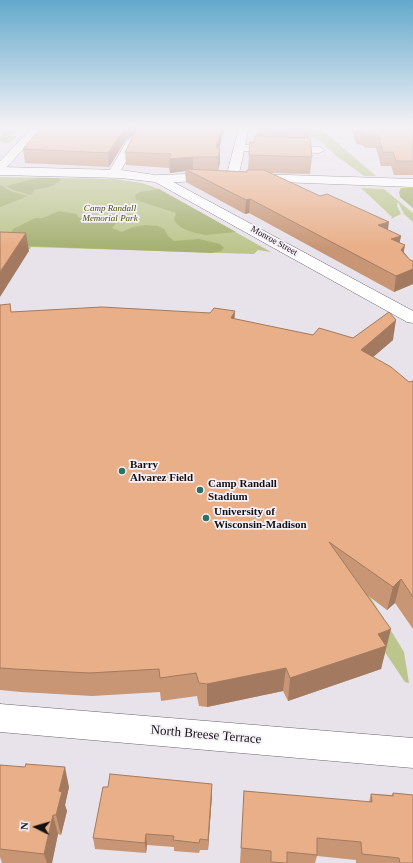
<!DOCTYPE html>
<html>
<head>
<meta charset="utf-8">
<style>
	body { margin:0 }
	#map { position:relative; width:413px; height:863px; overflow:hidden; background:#e8e3ea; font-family:"Times New Roman",serif }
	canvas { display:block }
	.north { position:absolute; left:16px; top:807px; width:40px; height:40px; -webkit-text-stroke:3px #f6f0f7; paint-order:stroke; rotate:275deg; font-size:11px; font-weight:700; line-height:16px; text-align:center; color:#131114 }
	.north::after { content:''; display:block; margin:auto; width:14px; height:18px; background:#131114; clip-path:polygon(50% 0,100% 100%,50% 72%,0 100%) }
</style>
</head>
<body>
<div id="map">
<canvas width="413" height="863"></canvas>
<div class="north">N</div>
</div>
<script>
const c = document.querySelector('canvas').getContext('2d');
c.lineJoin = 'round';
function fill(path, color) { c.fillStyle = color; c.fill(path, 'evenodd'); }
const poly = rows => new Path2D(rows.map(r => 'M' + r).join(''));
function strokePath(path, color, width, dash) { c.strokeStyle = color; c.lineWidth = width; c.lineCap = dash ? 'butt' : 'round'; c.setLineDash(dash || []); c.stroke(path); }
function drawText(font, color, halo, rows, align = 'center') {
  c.font = font + ' "Times New Roman",serif'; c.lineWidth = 3.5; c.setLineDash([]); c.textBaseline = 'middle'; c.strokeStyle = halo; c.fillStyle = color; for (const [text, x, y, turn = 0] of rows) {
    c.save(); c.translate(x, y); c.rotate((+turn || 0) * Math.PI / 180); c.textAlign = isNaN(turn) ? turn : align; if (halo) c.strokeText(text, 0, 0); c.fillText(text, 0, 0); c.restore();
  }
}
fill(poly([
	[302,127,319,127,376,176,364,176,334,154,321,141,310,137,310,134],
	[0,130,2,130,18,131,9,136,17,136,10,143,4,143,0,141,2,131],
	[0,177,115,179,142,183,159,189,271,252,258,250,254,254,31,247,30,249,0,249],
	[295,185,384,189,413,213,413,222,404,214,398,202,397,206,401,214,391,219,392,217,361,188],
	[356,587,371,598,404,652,409,683,405,682,345,593]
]), '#bcc68c');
fill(poly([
	[37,178,59,178,61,180,53,186,34,190,31,195,13,190,6,186],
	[0,185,10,191,28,196,0,207],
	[401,188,413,188,413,208,400,197,399,192],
	[159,189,236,232,206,235,192,232,182,228,176,223,174,220,176,213,136,200,135,195,140,192],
	[59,211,77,214,78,217,81,218,111,217,112,221,117,222,112,228,122,232,133,227,145,225,158,226,164,229,168,236,174,241,199,239,220,244,224,248,221,251,212,253,0,245,0,232,11,233,13,229,35,218,43,218]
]), '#a6b172');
const minor = poly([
	[33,127,44,127,4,170,0,172,0,161,33,127],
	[141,127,151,127,144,139,136,143,118,176,110,176,108,173,127,141,136,135,141,127],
	[239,127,249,127,245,145,319,147,325,150,319,153,244,151,238,178,232,182,228,181,226,178,239,127],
	[214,173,218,174,220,177,218,180,158,183,152,179,158,175,214,173],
	[256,174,413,179,413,187,252,181,250,178,256,174],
	[0,704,413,738,413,768,0,732,0,704]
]);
const major = poly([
	[0,167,121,170,162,176,413,311,413,323,407,322,155,182,121,178,0,175,0,167]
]);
strokePath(minor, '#6c676e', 1);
strokePath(major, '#6c676e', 1);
fill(minor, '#fff');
fill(major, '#fff');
fill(poly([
	[0,127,7,127,6,128,0,128],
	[145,127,225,127,219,149,220,162,218,170,247,172,248,170,249,155,256,137,257,127,304,128,310,129,309,138,312,157,310,174,269,173,401,236,399,243,404,252,410,260,413,261,413,284,394,292,249,213,245,214,186,182,185,171,170,173,169,168,126,165,125,152,135,134,126,140,109,167,25,163,23,149,137,131],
	[351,127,413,127,413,175,394,175,391,166,381,166,376,148,365,148,362,145,356,144],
	[0,305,11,312,235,319,313,335,353,338,393,340,373,357,409,382,413,381,413,629,395,603,387,610,367,595,385,652,381,669,288,701,283,691,207,707,199,706,197,696,161,701,160,692,92,696,21,692,0,690],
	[0,765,69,787,65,805,67,811,61,835,58,834,52,863,2,863,0,857],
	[244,791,369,802,371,794,392,795,393,793,413,863,356,863,356,860,317,856,315,863,240,863],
	[212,795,208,850,200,850,199,853,174,851,174,847,147,845,146,853,95,849,93,838]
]), '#c89675');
fill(poly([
	[125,127,139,127,135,134,126,140,109,167,108,153],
	[222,127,225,127,217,157,216,147],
	[220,149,220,162,218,171,218,157],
	[193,157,193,170,185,169,185,171,170,173,169,159],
	[250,199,249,213,245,214,246,200],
	[389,222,387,237,378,225],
	[26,233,29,251,0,297,0,272],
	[401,236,398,251,391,239],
	[405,245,402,261,401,250],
	[413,269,413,284,394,292,396,276],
	[235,311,234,331,231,318],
	[396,320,393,340,358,370,361,350],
	[401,579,395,603,387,610,393,587],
	[391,629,381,669,288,701,290,678,378,634],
	[286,668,283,691,207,707,207,684],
	[65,767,69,787,65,805,67,811,61,835,56,815,59,791],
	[212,784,212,795,208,850,208,840],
	[53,815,58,834,52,863,47,863,44,854],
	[146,834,147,845,146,853,145,843]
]), '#a37a5f');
const building = poly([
	[42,127,126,127,108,153,23,149,42,127],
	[145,127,222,127,216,147,220,149,218,157,193,157,169,159,171,154,125,152,136,131,145,127],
	[257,127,304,127,304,128,310,129,257,128,257,127],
	[357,127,413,127,413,161,396,161,393,152,383,152,378,135,367,134,364,132,358,131,357,127],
	[255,136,310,138,312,157,249,155,250,142,254,142,255,136],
	[185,169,247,172,247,170,264,170,320,196,327,194,389,222,378,225,401,236,391,239,405,245,401,250,410,260,413,261,413,269,396,276,250,199,246,200,185,169],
	[0,232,26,233,0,272,0,232],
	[10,304,11,312,102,307,210,313,214,308,235,311,231,318,313,335,319,328,353,338,389,312,396,320,361,350,391,367,409,382,413,381,413,597,401,579,393,587,329,542,391,629,378,634,386,646,290,678,286,668,207,684,199,683,196,673,160,678,159,669,89,673,15,669,0,668,0,305,10,304],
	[26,764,65,767,59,791,62,792,56,815,53,815,44,854,0,849,0,765,25,767,26,764],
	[110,774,212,784,208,840,200,839,199,843,173,840,174,836,146,834,145,843,93,838,103,787,108,787,110,774],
	[244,791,372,802,371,794,393,796,393,793,413,795,413,863,400,863,399,858,362,854,361,842,317,838,317,855,287,852,287,863,271,862,271,851,241,848,244,791]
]);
fill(building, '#e9af88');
strokePath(building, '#a37a5f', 1);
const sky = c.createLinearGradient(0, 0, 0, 248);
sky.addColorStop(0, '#63a9cc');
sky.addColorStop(0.51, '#f5f2f6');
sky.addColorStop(1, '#f5f2f600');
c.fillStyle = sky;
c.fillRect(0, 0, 413, 248);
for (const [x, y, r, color] of [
	[122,471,4,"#2e7162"],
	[200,490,4,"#2e7162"],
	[206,518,4,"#2e7162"]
]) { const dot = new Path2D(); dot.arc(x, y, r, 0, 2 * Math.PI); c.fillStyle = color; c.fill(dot); strokePath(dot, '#f6f0f7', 1.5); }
drawText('italic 9px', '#4a5307', '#f6f0f7', [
	["Camp Randall",110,209],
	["Memorial Park",110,219]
]);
drawText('9px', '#131114', '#f6f0f7', [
	["Monroe Street",274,241,29]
]);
drawText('bold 11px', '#131114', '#f6f0f7', [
	["Barry",130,465],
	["Alvarez Field",130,478],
	["Camp Randall",208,484],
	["Stadium",208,497],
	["University of",214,512],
	["Wisconsin-Madison",214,525]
], 'left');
drawText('13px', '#131114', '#f6f0f7', [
	["North Breese Terrace",206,735,5]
]);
</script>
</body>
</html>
